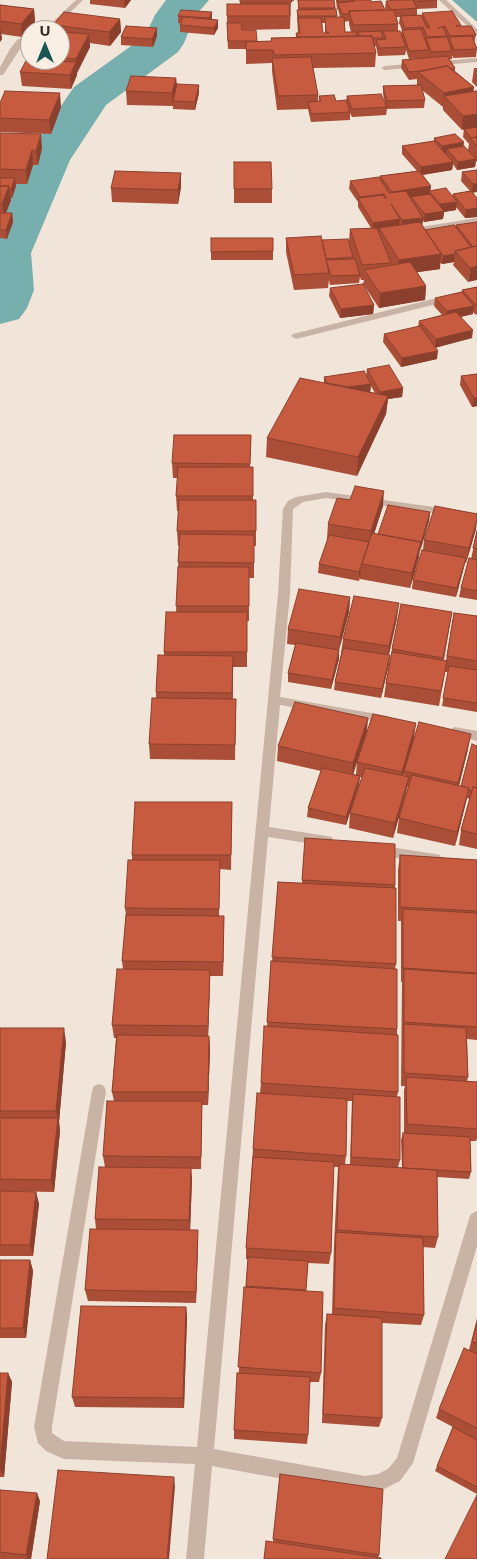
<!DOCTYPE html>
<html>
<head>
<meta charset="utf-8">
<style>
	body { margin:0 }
	#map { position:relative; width:477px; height:1559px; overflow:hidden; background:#f1e4d8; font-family:Montserrat,sans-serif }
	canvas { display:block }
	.north { position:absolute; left:20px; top:20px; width:50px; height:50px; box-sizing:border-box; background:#f9eee4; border:1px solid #aaa098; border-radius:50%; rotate:0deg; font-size:14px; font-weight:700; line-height:20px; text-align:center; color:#342a26 }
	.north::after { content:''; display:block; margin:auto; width:18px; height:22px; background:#1b5455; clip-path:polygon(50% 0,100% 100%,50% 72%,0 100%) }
</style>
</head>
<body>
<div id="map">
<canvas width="477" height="1559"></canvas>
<div class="north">U</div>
</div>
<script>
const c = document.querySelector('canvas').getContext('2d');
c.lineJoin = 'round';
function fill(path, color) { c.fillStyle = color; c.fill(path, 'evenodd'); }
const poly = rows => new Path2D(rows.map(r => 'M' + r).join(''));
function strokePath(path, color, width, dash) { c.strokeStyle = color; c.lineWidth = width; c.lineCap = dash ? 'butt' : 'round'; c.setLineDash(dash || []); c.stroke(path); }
fill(poly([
	[452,0,477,0,477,22]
]), '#77aeae');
fill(poly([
	[166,0,209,0,195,16,184,43,178,52,106,105,70,160,31,253,34,290,27,308,19,319,0,324,0,210,24,160,74,87,145,36,155,15,166,0]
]), '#77aeae');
fill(poly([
	[76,0,83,0,52,30,44,30,76,0],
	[439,0,446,0,477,29,477,35,439,0],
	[30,36,30,40,24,43,3,75,0,75,0,67,10,49,18,39,30,36],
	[477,58,477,62,385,70,381,68,385,66,477,58],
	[477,218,477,224,408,235,404,232,408,229,477,218],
	[477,288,477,294,296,339,291,336,293,334,477,288],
	[326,492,477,513,477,519,326,498,303,502,293,509,290,594,280,697,388,716,394,720,388,724,280,705,269,827,327,836,332,837,333,841,332,845,327,846,268,837,214,1449,365,1476,378,1474,388,1469,397,1458,469,1219,471,1214,477,1211,477,1246,413,1463,400,1481,380,1491,365,1494,212,1466,204,1559,186,1559,195,1464,64,1459,46,1451,38,1443,34,1427,92,1091,94,1086,99,1084,104,1086,106,1091,52,1427,52,1433,64,1441,197,1447,278,594,283,509,288,501,296,497,326,492],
	[455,727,477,731,477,741,451,735,449,732,451,729,455,727],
	[378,845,435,854,440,855,442,859,440,863,435,864,378,855,373,854,371,850,373,846,378,845]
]), '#c9b3a4');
fill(poly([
	[90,0,131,0,125,8,90,4],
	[240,0,294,0,294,1,291,1,290,29,242,30,257,42,271,41,271,38,296,37,296,33,298,33,297,17,297,10,298,10,298,0,334,0,335,9,337,17,340,17,338,9,337,9,336,0,371,0,371,2,385,10,386,10,385,8,386,1,437,0,437,8,417,9,417,15,422,15,422,13,461,26,476,35,474,43,477,48,476,57,453,58,452,55,452,59,449,59,455,68,455,71,474,87,473,91,462,130,443,110,443,107,422,90,425,100,424,108,387,109,386,115,352,117,350,113,350,120,311,122,308,109,277,110,272,71,272,63,246,64,246,49,228,49,227,31,227,4,240,4],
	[396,17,400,17,399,23,402,30,401,34,398,31,398,24],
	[349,21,349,24,351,32,345,32,344,22],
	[322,23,325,23,325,33,323,33],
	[374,46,376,46,378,56,405,55,406,50,409,59,423,58,402,60,401,68,409,80,417,79,417,85,383,86,383,94,385,103,347,96,346,101,336,101,319,96,319,102,318,102,318,95,313,68,375,67,376,53],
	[0,5,34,9,35,22,22,37,1,34,2,39,0,42],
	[212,12,212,20,218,28,214,35,180,32,180,23,178,23,178,16],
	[120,19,121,32,110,46,90,43,90,47,77,73,77,75,71,89,22,86,20,72,29,59,29,56,30,55,30,60,60,60,60,30,53,30,53,25],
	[157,28,157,36,153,47,121,45,121,37],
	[474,68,477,68,477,87,472,82],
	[176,78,177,86,199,93,195,110,173,109,173,106,127,105,126,91],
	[0,103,61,107,51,134,0,132],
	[477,127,477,162,476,161,475,167,457,170,453,164,452,170,423,175,431,186,430,191,452,196,453,194,470,191,461,181,462,172,477,170,473,193,477,198,477,217,465,218,456,207,456,210,444,212,443,219,424,222,423,221,422,225,425,230,455,227,456,225,477,222,468,282,453,265,454,262,442,264,440,263,440,269,417,272,426,286,425,300,379,308,363,284,364,280,361,280,360,277,359,283,330,285,329,280,328,288,294,290,286,252,286,238,349,241,350,229,371,228,358,207,358,202,349,189,350,181,380,179,380,176,417,171,402,154,402,146,434,141,434,138,463,146,468,150,469,144,463,137,464,129],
	[0,133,42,148,38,165,33,165,27,184,16,184,16,186,12,198,10,198,11,200,6,213,12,213,13,222,7,239,0,238],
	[234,162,272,189,272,203,234,203],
	[181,173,181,187,178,204,112,202,111,188],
	[211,238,273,251,273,260,211,260],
	[477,287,477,314,476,315,473,312,473,314,461,317,472,338,436,347,437,359,401,367,383,342,384,334,418,327,419,321,442,315,434,306,435,298,462,292,462,290],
	[330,288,374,305,373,314,340,318,329,296],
	[367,369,403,388,402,397,388,399,386,414,357,476,266,457,267,438,324,383,324,377,366,376],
	[371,386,375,393,370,392],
	[477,374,477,406,472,407,460,385,461,376],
	[251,435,250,467,253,467,253,500,256,500,256,546,254,546,254,578,249,578,249,621,247,621,247,667,233,667,233,699,236,699,235,760,150,759,149,744,156,698,156,692,164,656,164,652,176,612,179,546,178,546,177,531,179,511,177,511,176,496,178,478,173,478,172,463],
	[383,506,374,534,378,534,430,512,429,521,419,552,419,557,410,588,360,579,360,575,359,581,318,573,319,564,328,540,327,539,328,524],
	[476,529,466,563,465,563,456,597,412,589,413,580,423,550,424,540],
	[477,531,477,600,459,597,461,588,471,559],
	[350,597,349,612,339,650,339,659,331,689,288,682,288,673,295,645,287,644,288,629],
	[452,612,444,660,446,660,454,613,477,616,477,712,442,706,448,672,445,672,439,706,384,697,386,683,392,649],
	[397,618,389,655,390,655,389,664,381,698,334,690,335,682,341,654,343,639],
	[368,718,353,774,356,775,357,762,414,738,403,776,404,776,404,771,468,749,459,786,461,786,477,746,477,849,459,845,461,830,470,799,467,798,455,846,397,833,399,818,408,787,407,787,406,792,393,838,349,828,350,813,362,778,360,777,359,784,346,825,307,817,308,808,321,771,277,761,278,746],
	[232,802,231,870,220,869,219,916,224,916,223,976,210,976,208,1036,209,1036,210,1049,208,1105,202,1105,201,1169,191,1169,192,1180,190,1230,198,1241,196,1303,88,1301,85,1290,96,1229,95,1219,105,1167,103,1156,114,1101,112,1092,116,1038,114,1038,112,1025,123,969,122,961,126,915,125,908,132,860,132,855],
	[305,838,395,885,396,964,395,969,397,1029,397,1035,398,1092,397,1097,400,1160,398,1167,402,1168,401,1140,403,1133,404,1133,404,1090,405,1086,401,1086,402,982,401,982,401,921,398,921,398,870,400,855,477,860,477,1040,467,1039,468,1077,467,1081,477,1082,477,1139,476,1141,470,1141,471,1172,469,1179,437,1177,438,1237,435,1248,423,1247,424,1315,421,1325,382,1323,382,1418,379,1427,322,1423,325,1325,327,1314,332,1314,334,1244,338,1167,333,1167,331,1253,329,1264,308,1263,306,1290,321,1373,319,1382,310,1382,308,1435,307,1444,234,1439,234,1430,248,1259,246,1259,246,1248,253,1149,260,1093,261,1083,267,1027,271,961,272,962,278,882,302,883],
	[347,1101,352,1101,350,1164,345,1164,346,1156],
	[0,1028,66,1042,59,1122,60,1131,54,1192,0,1191],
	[0,1191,36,1192,39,1204,33,1256,0,1256],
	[0,1260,30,1260,33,1271,26,1338,0,1338],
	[186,1307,187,1317,184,1408,75,1407,72,1397],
	[477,1318,477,1494,435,1471,453,1427,436,1418,439,1409,469,1350],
	[0,1373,8,1373,12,1382,4,1477,0,1477],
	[280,1474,379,1555,378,1558,273,1542],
	[0,1490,40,1501,31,1559,0,1559]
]), '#aa4e37');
fill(poly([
	[125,0,131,0,125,8,124,1],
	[34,9,35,22,22,37,21,24],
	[212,12,212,20,209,26,209,18],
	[120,19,121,32,110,46,109,32],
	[218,20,218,28,214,35,214,28],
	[0,26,2,39,0,42],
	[157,28,157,36,153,47,152,39],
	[89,34,90,47,77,73,76,59],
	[76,62,77,75,71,89,70,75],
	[176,78,177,92,173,101,173,107,172,93],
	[199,85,199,93,195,110,195,102],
	[474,87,472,100,444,96,443,107,444,93],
	[60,93,61,107,51,134,49,120],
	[477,114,477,127,462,130,463,116],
	[41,134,42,148,38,165,36,151],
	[464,142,463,151,447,149,447,153,441,154,442,146],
	[32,150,33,165,27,184,26,170],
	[476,159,475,167,457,170,458,162],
	[453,162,452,170,420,175,421,167],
	[181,173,181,187,178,204,178,190],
	[15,178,16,186,12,198,11,189],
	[473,184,477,184,477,192,472,193],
	[9,186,11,200,4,218,2,204],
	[431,186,430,192,429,191,429,195,391,200,392,192],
	[384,194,383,202,360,201,360,197],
	[457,202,456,210,444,212,443,219,424,222,425,214,439,211,440,204],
	[477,208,477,217,465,218,466,210],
	[12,213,13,222,7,239,6,230],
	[423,218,422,226,401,229,402,220],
	[400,219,399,228,379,228,379,230,373,231,373,223],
	[441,254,440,269,398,275,399,260],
	[455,254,454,262,442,264,443,256],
	[477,266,477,280,468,282,470,268],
	[426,286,425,300,379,308,380,293],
	[374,305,373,314,340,318,341,309],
	[474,306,473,314,446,320,447,311],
	[473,330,472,338,435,348,436,339],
	[438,351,437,359,401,367,402,358],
	[371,384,370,393,331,390],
	[403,388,402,397,388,399,386,414,357,476,358,457,379,401,380,392],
	[474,398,477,398,477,406,472,407],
	[384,491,383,506,370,546,371,531],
	[430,512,429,521,420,552,421,543],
	[477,520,476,529,466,563,469,548],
	[421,542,419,557,410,588,412,573],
	[466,558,464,567,456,597,457,588],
	[361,567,360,575,359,581,359,572],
	[350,597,349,612,339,650,339,659,331,689,332,680,339,652,340,637],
	[399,603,397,618,387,661,389,646],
	[390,655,389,664,381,698,382,689],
	[368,718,367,732,352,778,353,763],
	[416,723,414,738,400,787,402,772],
	[471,734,468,749,456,797,458,783],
	[360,776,359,784,346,825,346,817],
	[409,777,406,792,393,838,395,823],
	[469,788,466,802,455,846,457,832],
	[224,916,224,930,223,976,223,962],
	[210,970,210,984,208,1039,208,1026],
	[64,1028,66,1042,59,1122,60,1131,54,1192,51,1180,58,1120,56,1111],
	[209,1036,210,1049,208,1105,208,1092],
	[191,1168,192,1180,190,1232,189,1220],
	[36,1192,39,1204,33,1256,30,1245],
	[198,1230,198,1241,196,1303,196,1292],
	[30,1260,33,1271,26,1338,23,1328],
	[186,1307,187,1317,184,1408,183,1398],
	[8,1373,12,1382,4,1477,0,1469],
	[174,1477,175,1486,169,1559,167,1559],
	[37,1493,40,1501,31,1559,28,1559,26,1555]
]), '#8b402d');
const building = poly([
	[240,0,291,0,292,2,240,2,240,0],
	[298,0,334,0,335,8,299,8,298,0],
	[337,0,371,0,371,2,381,1,385,10,349,11,349,14,342,14,338,3,355,1,337,2,337,0],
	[397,0,413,0,417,8,391,10,386,1,397,0],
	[413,0,437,0,415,2,413,0],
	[227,4,289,4,290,16,227,16,227,4],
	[0,5,34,9,21,24,0,21,0,5],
	[336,9,337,16,298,16,297,10,336,9],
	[181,10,212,12,209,18,178,16,181,10],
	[394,10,398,24,353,25,349,11,394,10],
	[452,11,461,25,456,26,471,26,476,35,450,36,445,26,438,28,443,27,447,36,427,37,423,27,405,28,400,16,421,15,427,28,430,28,422,13,452,11],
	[64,12,120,19,109,32,53,25,64,12],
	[183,17,218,20,214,28,180,25,183,17],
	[325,17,344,17,345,32,356,32,357,36,297,37,296,33,300,33,298,18,321,18,323,33,329,33,326,32,325,17],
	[227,23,241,23,242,30,256,30,257,41,228,41,227,23],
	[126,26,157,28,152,39,121,37,126,26],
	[421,29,429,50,409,51,402,30,421,29],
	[381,31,383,38,372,38,372,36,359,36,358,32,381,31],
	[383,31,400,31,406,47,379,48,376,40,386,39,383,31],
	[60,32,89,34,76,59,60,58,60,32],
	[372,36,376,53,274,55,273,50,246,50,246,42,272,41,271,38,372,36],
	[472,36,477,49,454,50,449,37,472,36],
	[447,37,452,51,431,52,426,38,447,37],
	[447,56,455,68,451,69,447,66,420,71,409,72,402,60,447,56],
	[311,57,318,95,278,96,272,58,311,57],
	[27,59,30,59,30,60,76,62,70,75,20,72,27,59],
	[447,66,474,87,444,93,418,72,447,66],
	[131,76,176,78,172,93,126,91,131,76],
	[177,84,199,85,195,102,173,101,177,84],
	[421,85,425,100,387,101,383,86,421,85],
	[5,91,60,93,49,120,0,118,0,103,5,91],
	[476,91,477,92,477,114,463,116,444,96,476,91],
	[381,94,387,107,352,109,347,96,381,94],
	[334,95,336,101,346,100,350,112,311,114,308,102,321,101,319,96,334,95],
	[477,127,477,137,471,138,464,129,477,127],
	[0,133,41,134,36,151,32,150,26,170,0,169,0,133],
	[455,134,464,142,442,146,434,138,455,134],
	[477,137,477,146,470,138,477,137],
	[434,141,453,162,421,167,402,146,434,141],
	[464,146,476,159,458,162,447,149,464,146],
	[234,162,271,162,272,189,234,189,234,162],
	[477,170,477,184,473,184,462,172,477,170],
	[115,171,181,173,178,190,111,188,115,171],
	[419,171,431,186,392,192,380,176,419,171],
	[379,177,389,193,406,191,423,218,402,220,391,204,400,219,373,223,358,198,383,195,386,199,384,194,360,197,350,181,379,177],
	[0,178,15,178,11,189,9,189,9,186,0,186,0,178],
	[0,186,9,186,2,204,0,204,0,186],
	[446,188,457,202,440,204,429,191,446,188],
	[471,191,477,198,477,208,466,210,453,194,471,191],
	[430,194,444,211,425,214,411,197,430,194],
	[0,213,12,213,6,230,0,230,0,213],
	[420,222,441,254,399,260,379,228,420,222],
	[477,222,477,246,473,247,456,225,477,222],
	[454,225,471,247,455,251,455,254,443,256,425,230,454,225],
	[377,228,391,263,362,265,350,229,377,228],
	[321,236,329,273,294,275,286,238,321,236],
	[211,238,273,238,273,251,211,252,211,238],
	[348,239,353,257,326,259,322,240,348,239],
	[477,246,477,266,470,268,455,251,477,246],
	[355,259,360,275,331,276,326,260,355,259],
	[410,262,426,286,380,293,364,270,410,262],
	[363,284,374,305,341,309,330,288,363,284],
	[477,287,477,306,462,290,477,287],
	[462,292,474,306,447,311,435,298,462,292],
	[456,312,473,330,436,339,419,321,456,312],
	[420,326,438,351,402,358,384,334,420,326],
	[389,365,403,388,380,392,367,369,389,365],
	[364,371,371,384,348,387,327,383,324,377,364,371],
	[477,374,477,398,474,398,461,376,477,374],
	[300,378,388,396,358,457,267,438,300,378],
	[174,435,251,435,250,464,172,463,174,435],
	[178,467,253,467,253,496,176,496,178,467],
	[355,486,384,491,371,531,328,524,337,498,350,500,355,486],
	[179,500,256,500,256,531,177,531,179,500],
	[388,505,430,512,421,543,420,543,421,542,378,534,388,505],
	[435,506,477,514,477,520,469,548,424,540,435,506],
	[477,531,477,549,473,548,477,531],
	[372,533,421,542,412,573,362,564,372,533],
	[180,534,254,535,254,563,178,562,180,534],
	[329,535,369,542,359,572,319,564,329,535],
	[422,550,466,558,457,588,413,580,422,550],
	[469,558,477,560,477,591,461,588,469,558],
	[178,567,249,567,249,606,176,606,178,567],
	[299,589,350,597,340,637,288,629,299,589],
	[354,596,399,603,389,646,343,639,354,596],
	[401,604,452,612,443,658,392,649,401,604],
	[166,612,247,612,247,652,164,652,166,612],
	[454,613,477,616,477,661,447,656,454,613],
	[296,643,339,650,332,680,288,673,296,643],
	[343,648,390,655,382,689,335,682,343,648],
	[392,652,447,661,441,691,386,683,392,652],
	[158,655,233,656,232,693,156,692,158,655],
	[449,666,477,670,477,703,443,698,449,666],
	[152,698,236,699,235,745,149,744,152,698],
	[295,702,368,718,353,763,278,746,295,702],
	[373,714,416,723,402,772,357,762,373,714],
	[419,722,471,734,458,783,404,771,419,722],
	[472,744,477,746,477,788,473,787,472,791,468,790,469,788,461,786,472,744],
	[322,768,360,776,346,817,308,808,322,768],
	[365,768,409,777,395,823,350,813,365,768],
	[412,775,469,788,457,832,399,818,412,775],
	[473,787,477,788,477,834,461,830,473,787],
	[135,802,232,802,231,855,132,855,135,802],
	[305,838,395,844,395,885,302,880,305,838],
	[400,855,477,860,477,911,400,907,400,855],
	[128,860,220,860,219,909,125,908,128,860],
	[278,882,396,888,396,964,272,957,278,882],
	[403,909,477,913,477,973,403,968,403,909],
	[126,915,224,916,223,962,122,961,126,915],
	[271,961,397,969,397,1029,267,1022,271,961],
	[117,969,210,970,208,1026,112,1025,117,969],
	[404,969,477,974,477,1027,404,1022,404,969],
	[404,1024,466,1028,468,1077,404,1073,404,1024],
	[264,1026,398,1035,398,1092,261,1083,264,1026],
	[0,1028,64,1028,56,1111,0,1111,0,1028],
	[117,1035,209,1036,208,1092,112,1092,117,1035],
	[406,1077,477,1082,477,1129,407,1124,406,1077],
	[257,1093,347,1099,346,1156,253,1149,257,1093],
	[353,1094,400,1097,400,1160,351,1157,353,1094],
	[107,1101,202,1101,201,1157,103,1156,107,1101],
	[0,1118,58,1118,51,1180,0,1179,0,1118],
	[403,1133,470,1137,471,1172,403,1168,403,1133],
	[253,1157,334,1162,331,1253,246,1248,253,1157],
	[339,1164,437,1170,438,1237,337,1230,339,1164],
	[99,1167,191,1168,189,1220,95,1219,99,1167],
	[0,1191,36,1192,30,1245,0,1245,0,1191],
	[90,1229,198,1230,196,1292,85,1290,90,1229],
	[336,1232,423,1238,424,1315,334,1308,336,1232],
	[248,1257,308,1261,306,1290,246,1286,248,1257],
	[0,1260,30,1260,23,1328,0,1328,0,1260],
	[244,1287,323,1292,321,1373,238,1367,244,1287],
	[81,1306,186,1307,183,1398,72,1397,81,1306],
	[327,1314,382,1318,382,1418,323,1414,327,1314],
	[477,1323,477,1343,472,1342,477,1323],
	[464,1348,477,1354,477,1428,439,1409,464,1348],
	[0,1373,8,1373,0,1469,0,1373],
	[237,1373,310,1377,308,1435,234,1430,237,1373],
	[453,1427,477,1440,477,1487,437,1466,453,1427],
	[58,1470,174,1477,167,1559,47,1559,58,1470],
	[280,1474,383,1489,379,1555,273,1539,280,1474],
	[0,1490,37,1493,26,1555,0,1552,0,1490],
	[477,1495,477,1559,445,1559,477,1495],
	[266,1541,381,1558,381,1559,264,1559,266,1541]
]);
fill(building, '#c65b40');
strokePath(building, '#8b402d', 1);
</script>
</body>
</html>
